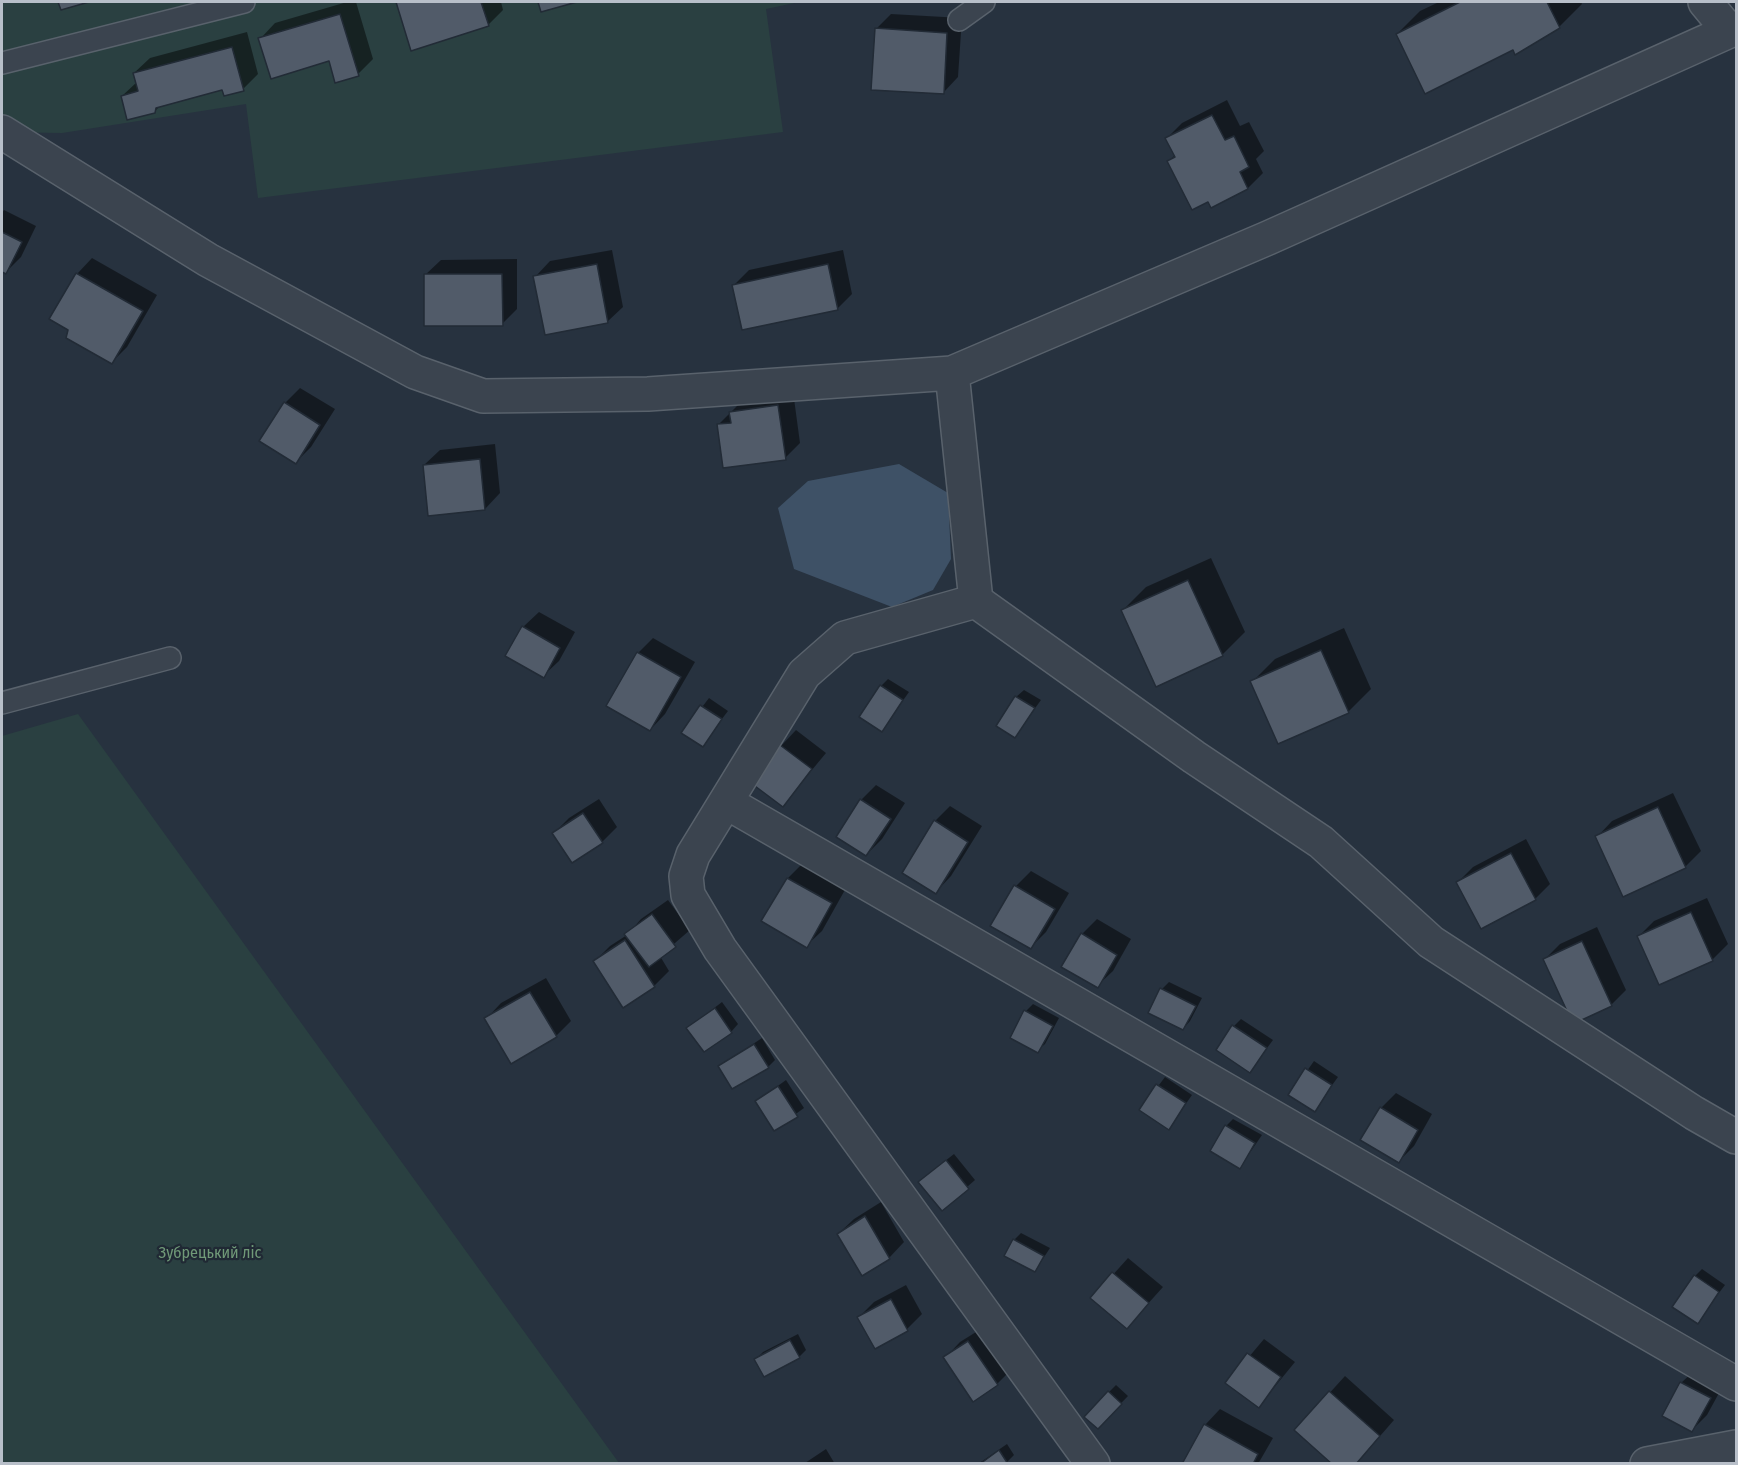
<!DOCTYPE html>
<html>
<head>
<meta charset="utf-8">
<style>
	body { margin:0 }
	#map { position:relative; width:1738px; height:1465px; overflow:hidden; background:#27323f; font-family:"Fira Sans Condensed",sans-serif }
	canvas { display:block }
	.frame { position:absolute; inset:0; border:3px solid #b8bfc9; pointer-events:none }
</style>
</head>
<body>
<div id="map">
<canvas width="1738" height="1465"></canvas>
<div class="frame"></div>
</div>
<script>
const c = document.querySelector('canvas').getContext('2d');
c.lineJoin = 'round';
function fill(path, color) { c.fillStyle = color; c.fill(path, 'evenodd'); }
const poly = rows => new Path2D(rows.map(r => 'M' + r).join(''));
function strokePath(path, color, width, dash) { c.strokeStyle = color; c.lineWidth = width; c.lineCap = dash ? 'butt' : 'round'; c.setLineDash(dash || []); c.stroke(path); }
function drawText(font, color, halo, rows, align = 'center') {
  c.font = font + ' "Fira Sans Condensed",sans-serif'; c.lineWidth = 4.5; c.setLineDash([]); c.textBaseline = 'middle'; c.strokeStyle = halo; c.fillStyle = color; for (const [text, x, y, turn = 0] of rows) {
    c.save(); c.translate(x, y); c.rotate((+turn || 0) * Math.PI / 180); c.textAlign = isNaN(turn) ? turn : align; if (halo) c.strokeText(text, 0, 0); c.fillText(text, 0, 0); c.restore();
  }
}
fill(poly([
	[2,2,799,2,766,9,783,132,258,198,246,104,62,133,2,132],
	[78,714,619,1463,2,1463,2,736]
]), '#2a4041');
fill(poly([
	[899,464,948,493,951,559,933,590,892,607,794,569,778,508,808,481]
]), '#3e5166');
fill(poly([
	[347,2,356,2,373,59,358,74,330,59,260,39,275,23],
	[397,2,501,2,503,10,488,25,412,49],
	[1439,2,1581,2,1582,4,1559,27,1516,53,1514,48,1397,34,1420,11],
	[891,14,962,18,958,77,943,93,876,29],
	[247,32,258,74,243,89,224,88,160,106,154,112,122,96,137,82,134,73,150,58],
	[1227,100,1240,126,1249,122,1264,151,1256,159,1263,173,1248,188,1208,200,1169,161,1175,155,1167,138,1182,123],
	[4,210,36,226,21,257,5,273,2,271,2,213],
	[612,250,623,307,607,322,535,277,550,261],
	[843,250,852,294,837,309,734,285,749,270],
	[92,258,157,295,127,347,112,362,70,330,77,274],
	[517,259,517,309,502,324,425,275,441,260],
	[300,388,335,409,311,447,296,462,285,403],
	[793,391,800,443,785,458,718,425,746,397],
	[495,444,500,493,485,509,424,465,440,450],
	[1211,558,1245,632,1222,655,1123,610,1146,587],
	[539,612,575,632,559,661,543,676,523,627],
	[1344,628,1371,689,1348,712,1252,682,1275,659],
	[653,638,695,662,665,714,650,730,638,653],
	[888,679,909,692,882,730,881,686],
	[1024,690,1041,700,1015,736,1016,697],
	[709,698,728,711,702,745,683,732],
	[796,730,826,753,783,805,754,783,781,746],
	[876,785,905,803,882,839,866,855,861,800],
	[1673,793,1701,851,1685,867,1597,837,1612,821],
	[599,799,617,827,602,842,554,833,569,818],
	[950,806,982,826,951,876,936,892,935,821],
	[1526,839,1550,884,1535,899,1458,882,1473,867],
	[803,863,846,888,822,931,806,946,763,921,788,878],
	[1031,871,1069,893,1046,932,1030,948,992,926,1016,886],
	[1707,898,1728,944,1712,960,1639,936,1654,921],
	[668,900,690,930,660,956,669,971,654,986,594,962,610,946,627,935,641,919],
	[1097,919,1131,939,1113,971,1097,986,1082,934],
	[1597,927,1626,990,1611,1005,1545,959,1560,944],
	[546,978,571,1021,556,1036,486,1019,501,1003],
	[1169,982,1202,998,1190,1021,1183,1029,1162,989],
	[722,1002,738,1024,731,1032,688,1028],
	[1033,1004,1059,1018,1045,1044,1037,1051,1026,1011],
	[1241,1019,1273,1040,1250,1071,1234,1026],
	[762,1038,775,1060,768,1067,720,1066],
	[1314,1061,1338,1077,1314,1110,1290,1095],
	[1165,1077,1192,1095,1169,1128,1141,1109],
	[786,1080,804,1108,775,1129,757,1101],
	[1396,1093,1432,1114,1414,1146,1399,1161,1381,1108],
	[1233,1119,1262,1135,1240,1167,1226,1126],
	[954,1154,975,1180,942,1209,927,1175],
	[881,1202,904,1242,889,1258,863,1274,838,1234,854,1219],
	[1021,1233,1050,1248,1035,1271,1014,1240],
	[1128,1258,1163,1287,1127,1327,1092,1298],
	[1702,1269,1725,1285,1697,1322,1695,1276],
	[906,1285,922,1314,907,1329,859,1317,874,1302],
	[984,1327,1012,1369,997,1384,945,1358,960,1342],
	[798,1334,806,1350,799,1357,756,1359,763,1352],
	[1264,1339,1295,1362,1259,1406,1227,1383],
	[1697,1368,1725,1382,1707,1415,1692,1430,1681,1383],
	[1345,1376,1394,1420,1361,1458,1296,1430],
	[1116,1385,1128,1396,1098,1427,1109,1392],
	[1220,1409,1273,1438,1258,1464,1183,1464,1205,1425],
	[1007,1444,1014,1455,1005,1464,978,1464],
	[826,1449,835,1464,804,1464,805,1463]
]), '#0007');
const building = poly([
	[58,2,89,2,61,10,58,2],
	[396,2,481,2,489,26,411,51,396,2],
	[538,2,577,2,541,12,538,2],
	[1460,2,1547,2,1560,28,1515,55,1513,50,1425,94,1396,34,1460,2],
	[340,14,359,76,335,83,329,61,271,79,258,38,340,14],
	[875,28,947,33,944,94,871,90,875,28],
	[232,47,244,91,224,96,222,90,156,108,155,113,127,120,121,96,138,91,133,73,232,47],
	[1212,115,1225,140,1234,136,1249,167,1240,172,1248,189,1211,208,1208,202,1192,210,1167,161,1175,157,1165,138,1212,115],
	[2,232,22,242,6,274,2,272,2,232],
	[597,264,608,323,545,335,533,276,597,264],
	[828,264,838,310,742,330,732,285,828,264],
	[76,273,143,311,112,364,66,338,68,330,49,319,76,273],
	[424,274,502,274,503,326,424,326,424,274],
	[284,402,320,425,296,464,259,441,284,402],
	[778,405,786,460,723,468,717,424,731,423,729,412,778,405],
	[480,459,485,510,428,516,423,465,480,459],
	[1188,580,1223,656,1156,687,1121,610,1188,580],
	[522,626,560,648,544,678,505,656,522,626],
	[1321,650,1349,713,1278,744,1250,681,1321,650],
	[637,652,681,677,650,731,606,706,637,652],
	[880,685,903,700,882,732,859,717,880,685],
	[1015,696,1035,708,1015,738,996,726,1015,696],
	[700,705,722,719,703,747,681,733,700,705],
	[780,745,812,769,783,807,751,783,780,745],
	[860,799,891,819,866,856,836,837,860,799],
	[1658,807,1686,868,1623,897,1595,836,1658,807],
	[583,813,603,843,572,863,552,833,583,813],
	[934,820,968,842,936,894,902,873,934,820],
	[1511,853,1536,900,1481,929,1456,882,1511,853],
	[787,878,832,903,807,948,761,921,787,878],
	[1014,885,1055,909,1031,949,990,926,1014,885],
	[1691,912,1713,961,1659,985,1637,936,1691,912],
	[652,914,676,947,649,967,624,934,652,914],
	[1081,933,1117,955,1098,988,1061,967,1081,933],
	[625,940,655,987,623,1008,593,961,625,940],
	[1582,941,1612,1006,1573,1024,1543,959,1582,941],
	[1160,988,1196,1006,1183,1030,1148,1013,1160,988],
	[530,992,557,1037,511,1064,484,1018,530,992],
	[715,1008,732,1033,704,1052,686,1028,715,1008],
	[1024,1010,1053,1026,1038,1053,1010,1038,1024,1010],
	[1232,1025,1267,1048,1250,1073,1216,1050,1232,1025],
	[754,1044,769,1068,732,1089,718,1066,754,1044],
	[1305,1068,1332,1085,1315,1112,1288,1095,1305,1068],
	[1156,1084,1186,1103,1169,1130,1139,1110,1156,1084],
	[778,1086,798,1117,774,1131,755,1101,778,1086],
	[1380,1107,1418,1130,1399,1163,1360,1140,1380,1107],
	[1225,1125,1255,1143,1240,1169,1210,1151,1225,1125],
	[946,1160,969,1189,942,1211,918,1182,946,1160],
	[865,1216,890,1259,862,1276,837,1234,865,1216],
	[1013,1239,1044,1256,1035,1272,1004,1256,1013,1239],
	[1112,1272,1149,1303,1127,1329,1090,1298,1112,1272],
	[1694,1275,1719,1292,1698,1324,1672,1307,1694,1275],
	[891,1299,908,1331,875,1349,857,1317,891,1299],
	[790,1340,800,1358,764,1377,754,1359,790,1340],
	[968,1341,998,1385,973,1402,943,1357,968,1341],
	[1247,1353,1281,1377,1259,1408,1225,1383,1247,1353],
	[1680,1382,1711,1398,1692,1432,1662,1416,1680,1382],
	[1108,1391,1122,1404,1098,1429,1084,1417,1108,1391],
	[1329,1391,1380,1436,1356,1464,1332,1464,1294,1430,1329,1391],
	[1204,1424,1258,1454,1253,1464,1182,1464,1204,1424],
	[999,1450,1008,1464,980,1464,999,1450]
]);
fill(building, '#515b69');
strokePath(building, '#222b36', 1.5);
const lane = poly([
	[959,20,984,2],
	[2,63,244,2],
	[2,703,170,658]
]);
const street = poly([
	[1705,2,1729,31],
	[2,132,208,260,415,372,483,396,648,394,952,373,1268,238,1736,28],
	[952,373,976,601,1194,757,1321,842,1431,942,1694,1113,1736,1137],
	[976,601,845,638,804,674,693,855,686,876,688,895,720,949,1093,1464],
	[726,802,1736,1384],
	[1647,1464,1736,1447]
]);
strokePath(lane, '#59626c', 24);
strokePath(street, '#59626c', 36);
strokePath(lane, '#3b444f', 21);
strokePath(street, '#3b444f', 33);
drawText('16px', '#709978', '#202934', [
	["Зубрецький ліс",210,1254]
]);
</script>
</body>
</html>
